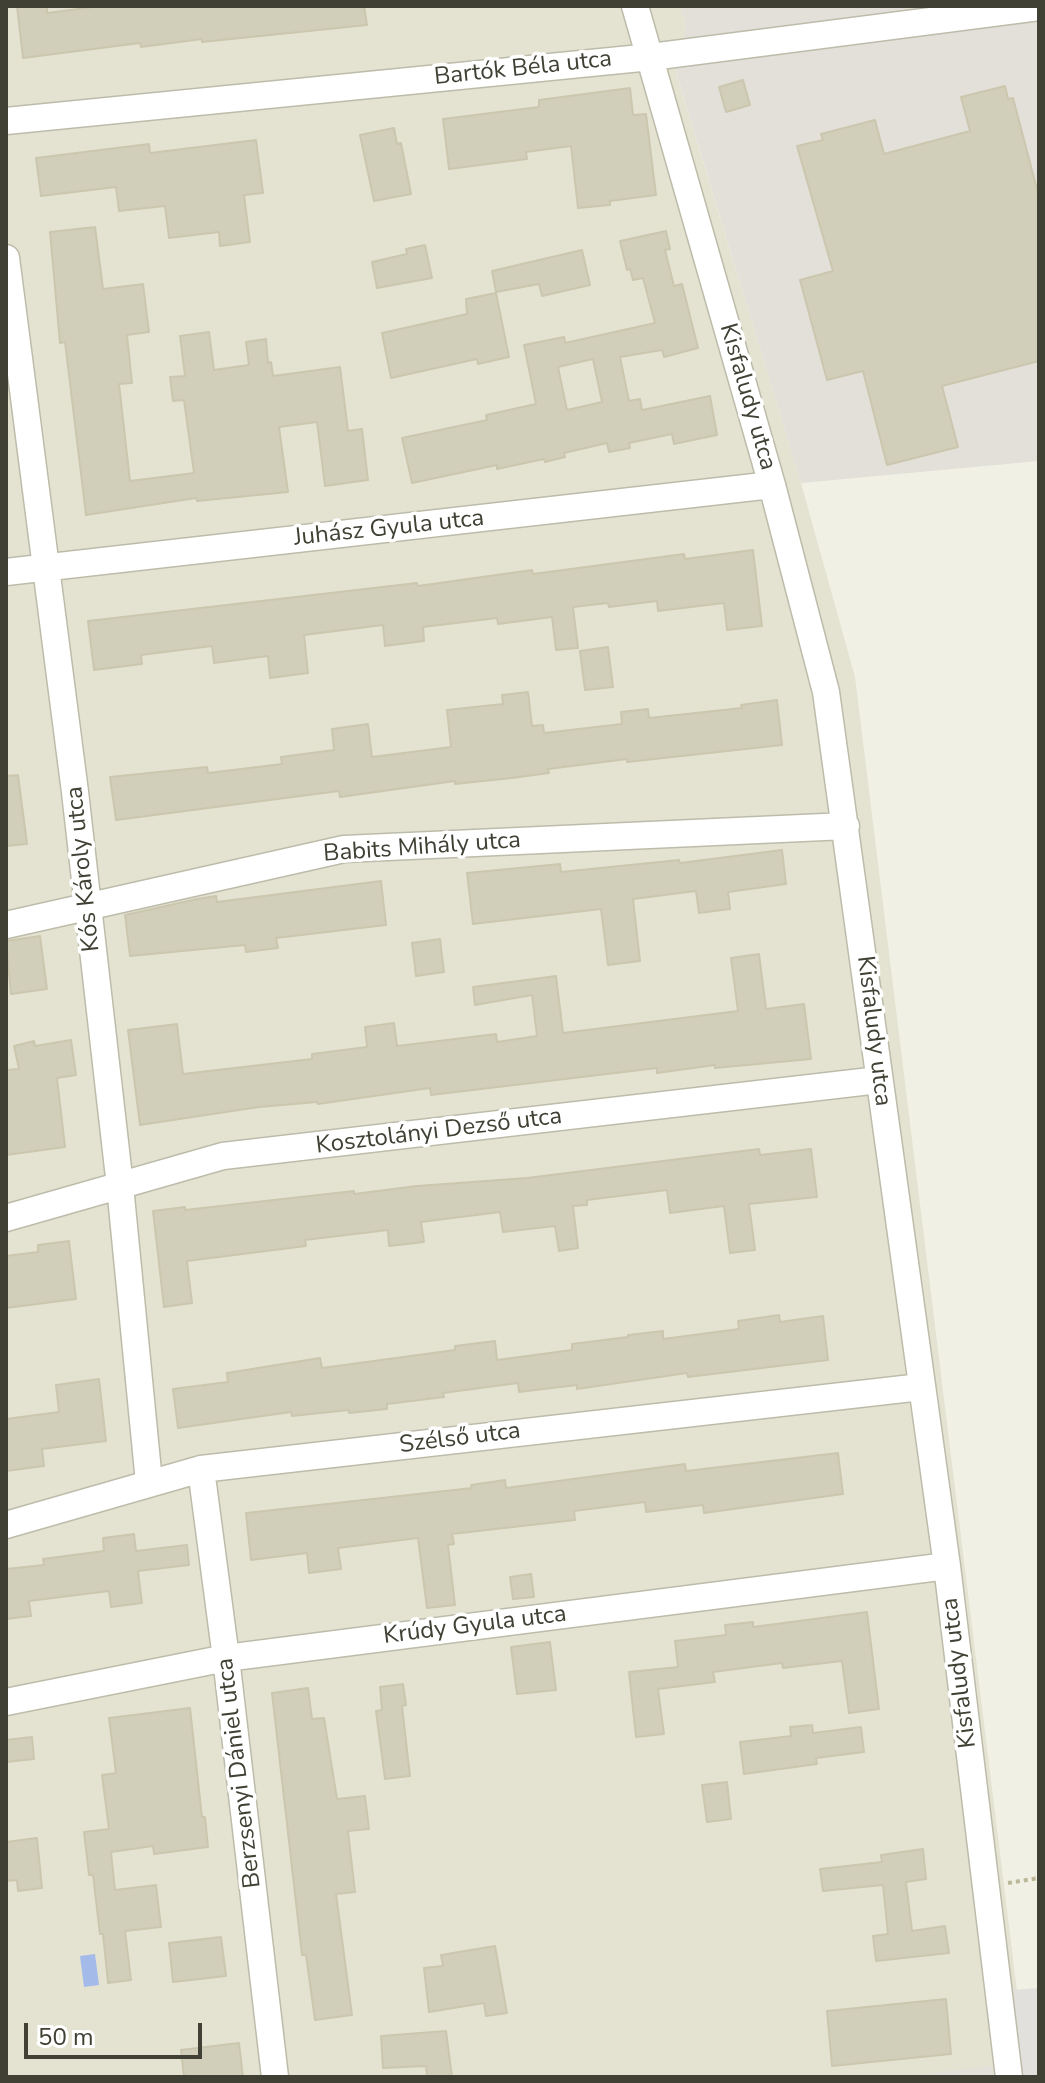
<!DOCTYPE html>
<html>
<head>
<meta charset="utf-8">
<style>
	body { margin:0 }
	#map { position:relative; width:1045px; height:2083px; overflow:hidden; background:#f0f0e4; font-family:"Nunito Sans",sans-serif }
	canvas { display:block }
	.frame { position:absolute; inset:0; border:8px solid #414034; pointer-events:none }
	.scale { position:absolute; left:24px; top:2023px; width:178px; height:36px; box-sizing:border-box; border:4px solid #414034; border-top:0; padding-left:10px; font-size:24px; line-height:28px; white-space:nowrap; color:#414034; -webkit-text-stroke:6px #fff; paint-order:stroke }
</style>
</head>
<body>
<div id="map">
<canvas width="1045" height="2083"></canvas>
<div class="frame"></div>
<div class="scale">50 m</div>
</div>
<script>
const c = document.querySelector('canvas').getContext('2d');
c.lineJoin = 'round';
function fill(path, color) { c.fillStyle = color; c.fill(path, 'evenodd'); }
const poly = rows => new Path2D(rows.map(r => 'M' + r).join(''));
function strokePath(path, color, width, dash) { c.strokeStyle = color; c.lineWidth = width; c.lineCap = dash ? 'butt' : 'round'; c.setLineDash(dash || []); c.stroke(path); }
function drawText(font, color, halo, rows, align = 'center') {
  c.font = font + ' "Nunito Sans",sans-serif'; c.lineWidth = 7; c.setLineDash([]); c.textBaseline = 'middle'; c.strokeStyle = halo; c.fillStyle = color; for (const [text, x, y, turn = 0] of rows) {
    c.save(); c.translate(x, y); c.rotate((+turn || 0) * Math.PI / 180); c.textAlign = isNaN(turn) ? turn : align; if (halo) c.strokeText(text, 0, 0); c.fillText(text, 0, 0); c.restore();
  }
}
fill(poly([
	[6,6,680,6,686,24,676,73,801,483,855,677,1026,2064,897,2077,6,2077]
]), '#e4e3d2');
fill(poly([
	[680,6,1039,6,1039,461,801,483,676,72,686,24],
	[994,2066,995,2077,897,2077]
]), '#e2e0d9');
fill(poly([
	[1039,1988,1039,2077,1009,2077,999,1991]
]), '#e1e0dc');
fill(poly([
	[95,1954,99,1985,84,1987,80,1956]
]), '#a4bae9');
const building = poly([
	[17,6,47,6,47,13,101,6,364,6,367,25,202,42,202,39,141,47,140,43,23,58,17,6],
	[743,80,750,105,726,112,719,87,743,80],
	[1005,86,1008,99,1013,98,1039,197,1039,361,942,386,958,447,887,465,863,371,827,380,800,280,833,271,797,146,823,140,821,134,875,120,884,154,970,131,961,97,1005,86],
	[630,88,633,115,646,114,656,195,610,201,610,205,578,208,571,146,526,152,527,159,449,169,443,119,539,107,539,100,630,88],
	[394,128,397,144,401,143,411,194,374,201,360,135,394,128],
	[256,140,263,193,244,195,250,242,220,246,219,232,169,238,165,206,119,211,116,187,41,196,36,158,149,144,150,153,256,140],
	[95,227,103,289,143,284,149,332,127,335,132,383,119,384,130,481,194,473,184,400,173,401,170,377,185,376,180,336,209,332,214,370,249,365,246,342,266,339,268,363,271,362,273,376,340,367,348,431,362,429,368,480,325,486,317,422,279,427,288,492,197,501,196,498,86,515,65,342,60,343,50,232,95,227],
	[666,231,670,249,665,250,674,286,682,284,698,348,664,357,662,350,620,357,629,401,640,399,642,410,710,396,717,435,674,444,672,434,629,443,630,448,609,452,607,443,564,453,565,457,545,462,544,459,497,469,497,465,412,483,402,438,487,420,486,415,536,404,524,345,564,337,565,343,655,323,643,278,633,280,630,269,627,270,620,241,666,231],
	[593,359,602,402,567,410,558,367,593,359],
	[425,245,432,278,377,288,372,262,407,254,406,249,425,245],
	[582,250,590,285,542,296,539,284,496,292,492,271,582,250],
	[496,293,509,357,478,364,477,359,391,378,382,333,467,314,466,299,496,293],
	[753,550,762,626,727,630,724,603,658,611,657,601,609,607,608,603,573,607,578,648,556,650,552,617,498,624,497,618,423,627,424,641,385,646,383,625,304,635,308,673,270,678,268,656,214,663,212,646,141,655,142,664,94,670,88,621,417,583,418,586,532,570,533,574,684,554,685,559,753,550],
	[608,647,613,687,585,690,580,651,608,647],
	[528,692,532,726,543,725,544,733,622,724,621,712,648,709,649,718,742,708,741,705,777,700,782,745,627,762,627,759,548,769,549,773,512,778,455,784,455,781,340,797,339,791,116,820,110,777,207,767,208,773,282,764,281,757,334,750,332,729,368,724,372,757,451,747,447,710,503,704,502,695,528,692],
	[18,775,27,844,6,846,6,776,18,775],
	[782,850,786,884,728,892,730,909,699,913,696,891,633,899,640,961,608,965,601,909,473,924,467,873,560,864,561,872,679,860,680,863,782,850],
	[381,881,386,925,276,938,278,948,246,952,245,945,130,956,125,915,197,899,216,896,217,902,381,881],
	[40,936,47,989,11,994,6,941,40,936],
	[440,939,444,972,416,976,412,943,440,939],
	[759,954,766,1009,804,1004,811,1059,715,1068,715,1065,657,1073,657,1068,431,1095,430,1088,318,1104,317,1102,259,1107,140,1125,128,1030,177,1024,183,1074,312,1059,312,1054,367,1047,365,1027,394,1023,397,1046,496,1034,497,1042,537,1036,532,995,475,1005,473,987,556,976,563,1033,738,1011,731,958,759,954],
	[71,1040,76,1075,57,1078,65,1147,6,1155,6,1070,19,1069,14,1046,34,1041,35,1046,71,1040],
	[759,1149,760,1155,811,1149,817,1197,749,1204,755,1250,730,1253,724,1206,670,1213,667,1190,587,1200,587,1205,573,1206,578,1248,559,1251,555,1226,503,1232,500,1212,421,1222,424,1242,389,1246,388,1230,305,1240,306,1246,187,1261,192,1303,164,1307,153,1211,185,1207,185,1210,354,1191,354,1194,417,1186,527,1178,759,1149],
	[69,1241,76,1299,6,1308,6,1256,38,1252,38,1245,69,1241],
	[779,1315,780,1322,823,1316,828,1360,688,1377,687,1373,577,1389,577,1385,519,1392,518,1383,443,1393,444,1397,387,1404,387,1409,349,1413,349,1410,292,1416,291,1412,178,1428,173,1389,228,1382,227,1373,320,1358,322,1368,455,1350,455,1346,495,1341,497,1360,572,1350,572,1344,628,1337,628,1335,663,1331,663,1339,739,1329,738,1321,779,1315],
	[99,1379,106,1441,42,1449,44,1466,6,1471,6,1419,59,1412,56,1385,99,1379],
	[838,1453,843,1494,704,1513,703,1505,646,1512,645,1502,574,1511,575,1520,452,1534,454,1544,448,1545,455,1605,427,1608,418,1538,338,1548,341,1569,309,1573,307,1553,251,1560,246,1513,472,1488,471,1485,505,1480,506,1488,685,1464,686,1471,838,1453],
	[134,1534,136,1551,187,1545,189,1565,138,1571,142,1603,111,1607,109,1591,29,1601,31,1616,6,1619,6,1569,44,1565,43,1559,104,1551,103,1538,134,1534],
	[531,1574,534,1597,513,1599,510,1577,531,1574],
	[867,1612,879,1709,849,1713,842,1661,783,1668,782,1663,713,1672,715,1682,658,1689,664,1734,636,1737,629,1672,678,1667,675,1641,726,1635,725,1625,753,1622,753,1627,867,1612],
	[550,1642,556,1690,517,1694,511,1647,550,1642],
	[403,1684,406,1705,402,1706,410,1776,385,1779,376,1711,382,1710,380,1687,403,1684],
	[308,1688,312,1719,324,1718,337,1799,365,1796,369,1829,348,1831,355,1892,336,1894,352,2015,315,2020,306,1955,302,1955,272,1693,308,1688],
	[190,1708,202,1817,205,1817,208,1847,154,1854,153,1846,111,1852,115,1890,156,1885,161,1927,125,1931,131,1980,108,1983,103,1934,100,1934,93,1875,89,1875,84,1832,109,1829,102,1775,116,1773,109,1718,190,1708],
	[812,1725,813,1733,861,1727,864,1752,816,1758,817,1764,744,1774,740,1742,791,1736,790,1727,812,1725],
	[32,1737,34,1759,6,1762,6,1740,32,1737],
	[727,1782,731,1819,707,1822,702,1785,727,1782],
	[37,1838,42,1888,18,1891,17,1880,6,1881,6,1842,37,1838],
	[923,1849,926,1879,906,1882,912,1931,945,1926,949,1953,876,1961,873,1936,888,1934,883,1885,823,1891,820,1869,882,1862,881,1855,923,1849],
	[221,1937,226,1976,173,1982,169,1943,221,1937],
	[495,1946,507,2013,486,2016,484,2003,429,2012,424,1968,443,1966,441,1955,495,1946],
	[946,1999,951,2054,832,2066,827,2011,946,1999],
	[446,2031,452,2077,427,2077,426,2066,383,2068,381,2036,446,2031],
	[239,2043,243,2077,184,2077,181,2050,239,2043]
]);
fill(building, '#d1ceba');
strokePath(building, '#cbc7ae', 2);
const minor = poly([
	[635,6,772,485,826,692,947,1566,1009,2077],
	[6,121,651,57,1039,7],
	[6,258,75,792,120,1186,149,1482],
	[6,572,772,485],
	[6,925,344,849,846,826],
	[6,1218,223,1156,879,1080],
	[201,1469,226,1658,275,2077],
	[6,1525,201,1469,921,1387],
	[6,1702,226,1658,947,1566]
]);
strokePath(minor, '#bdbcaa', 29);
strokePath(poly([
	[1008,1883,1039,1878]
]), '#bbb89a', 4, [4, 4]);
strokePath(minor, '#fff', 26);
drawText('24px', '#414034', '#fff', [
	["Bartók Béla utca",523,69,-6],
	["Kisfaludy utca",747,397,74],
	["Juhász Gyula utca",389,529,-6],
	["Babits Mihály utca",422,848,-4],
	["Kós Károly utca",84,869,-96],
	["Kisfaludy utca",873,1031,83],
	["Kosztolányi Dezső utca",439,1132,-7],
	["Szélső utca",460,1439,-7],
	["Krúdy Gyula utca",475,1626,-7],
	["Kisfaludy utca",960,1673,-97],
	["Berzsenyi Dániel utca",240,1773,-97]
]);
</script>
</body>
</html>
